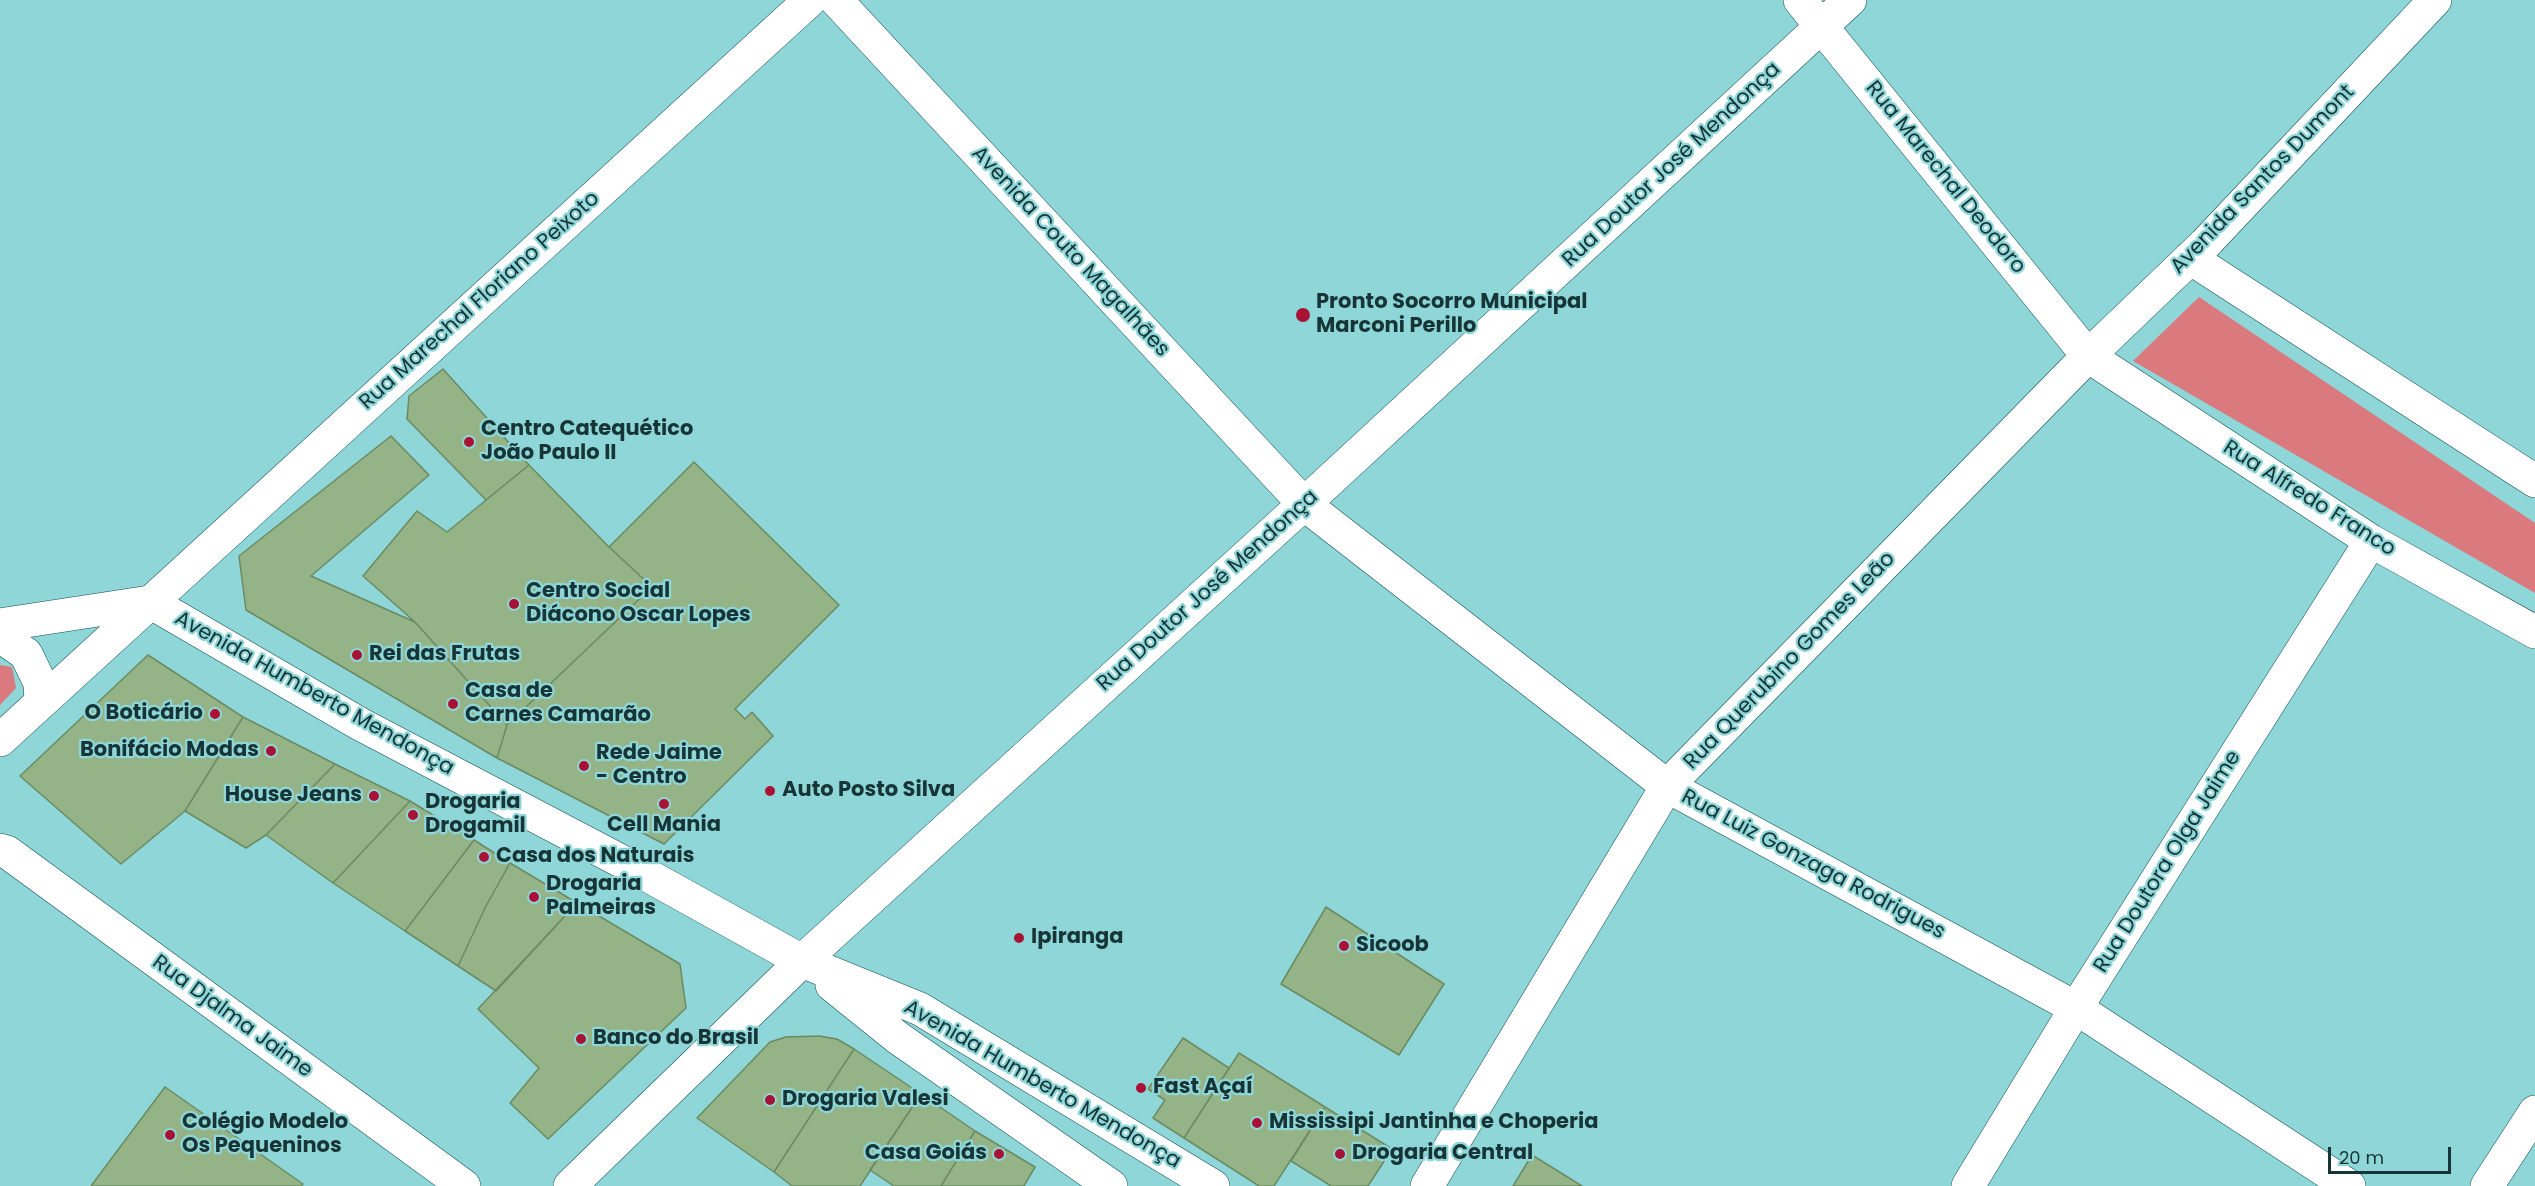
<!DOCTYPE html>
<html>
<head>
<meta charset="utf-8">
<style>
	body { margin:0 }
	#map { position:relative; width:2535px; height:1186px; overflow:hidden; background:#8ed6d8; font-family:Poppins,sans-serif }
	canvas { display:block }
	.scale { position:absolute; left:2328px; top:1147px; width:123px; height:27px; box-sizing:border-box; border:3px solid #173536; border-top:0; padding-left:8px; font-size:18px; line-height:21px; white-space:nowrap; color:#173536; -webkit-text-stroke:4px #8ed6d8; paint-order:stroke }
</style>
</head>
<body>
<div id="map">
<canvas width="2535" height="1186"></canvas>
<div class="scale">20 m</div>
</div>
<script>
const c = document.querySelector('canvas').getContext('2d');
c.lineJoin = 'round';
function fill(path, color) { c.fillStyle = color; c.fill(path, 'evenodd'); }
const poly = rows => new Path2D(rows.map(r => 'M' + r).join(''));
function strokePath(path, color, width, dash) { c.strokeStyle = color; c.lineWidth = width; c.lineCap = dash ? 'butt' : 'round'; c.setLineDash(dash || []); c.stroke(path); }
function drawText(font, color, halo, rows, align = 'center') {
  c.font = font + ' Poppins,sans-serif'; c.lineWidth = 4.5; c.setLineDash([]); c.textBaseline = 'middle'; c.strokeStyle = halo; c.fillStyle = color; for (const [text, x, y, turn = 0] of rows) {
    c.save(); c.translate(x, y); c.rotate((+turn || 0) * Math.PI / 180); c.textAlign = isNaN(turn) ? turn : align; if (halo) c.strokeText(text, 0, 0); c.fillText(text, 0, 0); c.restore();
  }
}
fill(poly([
	[2199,297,2535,523,2535,593,2133,361],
	[0,665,12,667,16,688,0,705]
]), '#da797e');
const building = poly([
	[443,369,529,465,486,500,407,419,409,396,443,369],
	[391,436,429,475,311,576,415,622,507,725,497,758,246,610,239,556,391,436],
	[694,462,839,605,735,709,745,719,752,712,773,736,664,844,497,758,507,725,652,587,609,547,694,462],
	[529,465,609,547,652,587,507,725,415,622,363,576,417,511,447,532,529,465],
	[148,655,243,717,185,811,121,864,20,776,148,655],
	[243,717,335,764,266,835,246,848,185,811,243,717],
	[335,764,410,801,333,883,266,835,335,764],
	[410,801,474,840,405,931,333,883,410,801],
	[474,840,510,863,486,906,458,966,405,931,474,840],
	[510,863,577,903,496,991,458,966,486,906,510,863],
	[577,903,680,964,686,1008,548,1139,510,1103,539,1068,478,1009,577,903],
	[1326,907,1444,984,1399,1055,1281,984,1326,907],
	[819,1036,837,1039,854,1049,774,1172,697,1118,770,1042,786,1037,819,1036],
	[1183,1038,1229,1068,1184,1138,1153,1118,1165,1100,1148,1089,1183,1038],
	[854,1049,921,1094,860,1186,792,1186,774,1172,854,1049],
	[1239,1053,1325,1107,1274,1186,1259,1186,1184,1138,1239,1053],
	[165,1087,303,1184,301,1186,91,1186,165,1087],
	[921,1094,975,1131,941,1186,894,1186,870,1170,921,1094],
	[1325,1107,1392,1149,1368,1186,1331,1186,1291,1161,1325,1107],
	[975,1131,1035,1167,1024,1186,941,1186,975,1131],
	[1532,1155,1582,1186,1513,1186,1532,1155]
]);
fill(building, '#94b488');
strokePath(building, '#6b8a60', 1.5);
const minor = poly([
	[836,0,1304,504,1667,786,2076,1008,2349,1186],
	[1800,0,2088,356,2371,541,2535,632],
	[2190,258,2535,481],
	[0,740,810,0],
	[802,961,1304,504,1850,0],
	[1427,1186,1667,786,2088,356,2205,244,2435,0],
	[1968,1186,2076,1008,2371,541],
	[2487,1186,2535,1112]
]);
const major = poly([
	[0,625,150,602,360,724,638,870,802,961,920,1009,1213,1186],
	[0,636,26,654,40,683,41,701],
	[0,850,7,852,464,1186],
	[832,985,898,1038,1111,1186],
	[570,1186,802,961]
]);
strokePath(minor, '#134d4e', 34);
strokePath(major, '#134d4e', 34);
strokePath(minor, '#fff', 33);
strokePath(major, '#fff', 33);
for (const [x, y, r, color] of [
	[1303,315,8,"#a91234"],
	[469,442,6,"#a91234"],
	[514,604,6,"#a91234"],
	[357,655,6,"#a91234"],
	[453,704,6,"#a91234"],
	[215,714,6,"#a91234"],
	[271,751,6,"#a91234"],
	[584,766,6,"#a91234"],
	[770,791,6,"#a91234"],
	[374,796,6,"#a91234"],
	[664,804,6,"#a91234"],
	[413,815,6,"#a91234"],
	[484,857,6,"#a91234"],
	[534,897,6,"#a91234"],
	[1019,938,6,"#a91234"],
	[1344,946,6,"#a91234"],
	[581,1039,6,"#a91234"],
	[1141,1088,6,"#a91234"],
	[770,1100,6,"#a91234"],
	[1257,1123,6,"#a91234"],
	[170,1135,6,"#a91234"],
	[999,1154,6,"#a91234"],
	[1340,1154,6,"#a91234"]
]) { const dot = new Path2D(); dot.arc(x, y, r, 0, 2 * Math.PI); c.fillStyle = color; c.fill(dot); strokePath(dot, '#8ed6d8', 2); }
drawText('21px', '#173536', '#8ed6d8', [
	["Rua Doutor José Mendonça",1672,165,-43],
	["Rua Marechal Deodoro",1945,178,51],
	["Avenida Santos Dumont",2263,180,-46],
	["Avenida Couto Magalhães",1070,252,47],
	["Rua Marechal Floriano Peixoto",480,301,-42],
	["Rua Alfredo Franco",2309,499,32],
	["Rua Doutor José Mendonça",1208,591,-42],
	["Rua Querubino Gomes Leão",1790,661,-46],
	["Avenida Humberto Mendonça",314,694,29],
	["Rua Doutora Olga Jaime",2168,862,-58],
	["Rua Luiz Gonzaga Rodrigues",1813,865,28],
	["Rua Djalma Jaime",232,1017,36],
	["Avenida Humberto Mendonça",1042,1085,30]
]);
drawText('bold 21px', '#173536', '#8ed6d8', [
	["Pronto Socorro Municipal",1316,303],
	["Marconi Perillo",1316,327],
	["Centro Catequético",481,430],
	["João Paulo II",481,454],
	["Centro Social",526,592],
	["Diácono Oscar Lopes",526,616],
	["Rei das Frutas",369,655],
	["Casa de",465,692],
	["Carnes Camarão",465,716],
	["O Boticário",203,714,"right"],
	["Bonifácio Modas",259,751,"right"],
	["Rede Jaime",596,754],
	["- Centro",596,778],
	["Auto Posto Silva",782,791],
	["House Jeans",362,796,"right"],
	["Drogaria",425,803],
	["Drogamil",425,827],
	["Cell Mania",664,826,"center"],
	["Casa dos Naturais",496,857],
	["Drogaria",546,885],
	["Palmeiras",546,909],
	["Ipiranga",1031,938],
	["Sicoob",1356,946],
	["Banco do Brasil",593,1039],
	["Fast Açaí",1153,1088],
	["Drogaria Valesi",782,1100],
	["Colégio Modelo",182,1123],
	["Os Pequeninos",182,1147],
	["Mississipi Jantinha e Choperia",1269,1123],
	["Casa Goiás",987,1154,"right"],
	["Drogaria Central",1352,1154]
], 'left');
</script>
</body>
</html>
